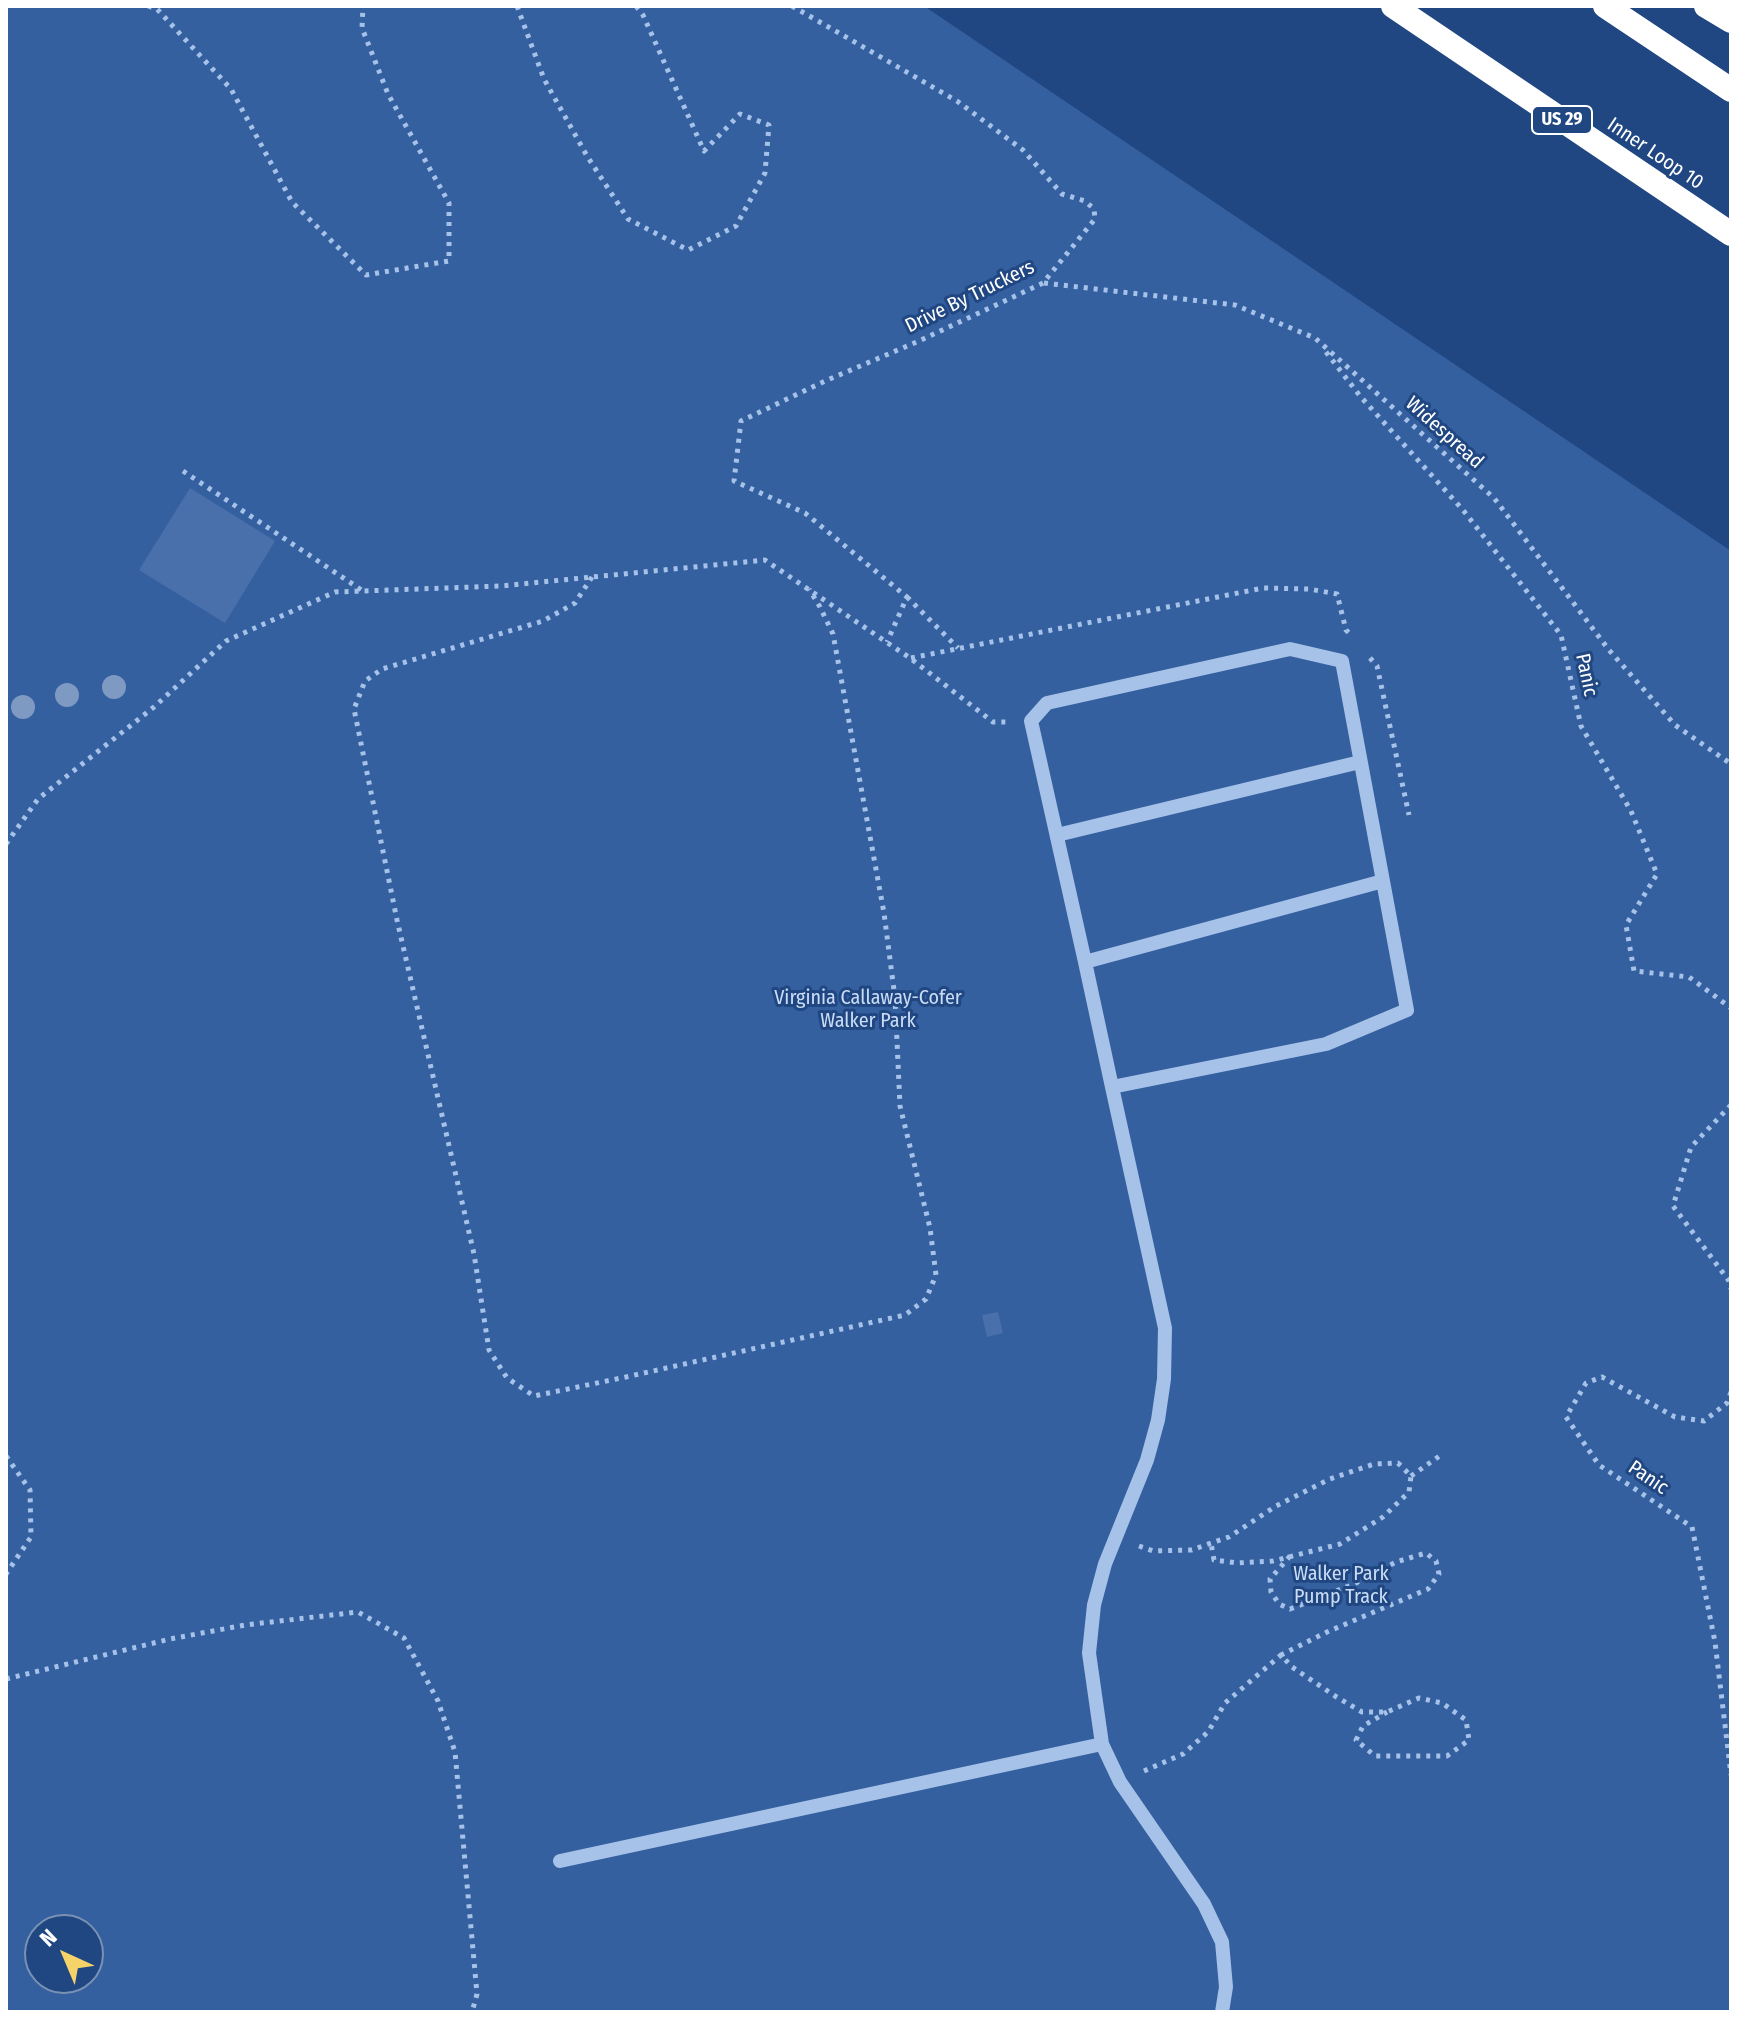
<!DOCTYPE html>
<html>
<head>
<meta charset="utf-8">
<style>
	body { margin:0 }
	#map { position:relative; width:1737px; height:2018px; overflow:hidden; background:#204782; font-family:"Fira Sans Condensed",sans-serif }
	canvas { display:block }
	.frame { position:absolute; inset:0; border:8px solid #fff; pointer-events:none }
	.north { position:absolute; left:24px; top:1914px; width:80px; height:80px; box-sizing:border-box; background:#204782; border:2px solid #7991b4; border-radius:50%; rotate:316deg; font-size:22px; font-weight:700; line-height:32px; text-align:center; color:#fff }
	.north::after { content:''; display:block; margin:auto; width:28px; height:36px; background:#f5d368; clip-path:polygon(50% 0,100% 100%,50% 72%,0 100%) }
</style>
</head>
<body>
<div id="map">
<canvas width="1737" height="2018"></canvas>
<div class="frame"></div>
<div class="north">N</div>
</div>
<script>
const c = document.querySelector('canvas').getContext('2d');
c.lineJoin = 'round';
function fill(path, color) { c.fillStyle = color; c.fill(path, 'evenodd'); }
const poly = rows => new Path2D(rows.map(r => 'M' + r).join(''));
function strokePath(path, color, width, dash) { c.strokeStyle = color; c.lineWidth = width; c.lineCap = dash ? 'butt' : 'round'; c.setLineDash(dash || []); c.stroke(path); }
function drawText(font, color, halo, rows, align = 'center') {
  c.font = font + ' "Fira Sans Condensed",sans-serif'; c.lineWidth = 6; c.setLineDash([]); c.textBaseline = 'middle'; c.strokeStyle = halo; c.fillStyle = color; for (const [text, x, y, turn = 0] of rows) {
    c.save(); c.translate(x, y); c.rotate((+turn || 0) * Math.PI / 180); c.textAlign = isNaN(turn) ? turn : align; if (halo) c.strokeText(text, 0, 0); c.fillText(text, 0, 0); c.restore();
  }
}
fill(poly([
	[6,6,924,6,1731,551,1731,2012,6,2012],
	[40,1930,88,1930,88,1978,40,1978]
]), '#3460a0');
fill(poly([
	[190,488,275,541,225,623,139,570],
	[998,1312,1003,1333,987,1337,982,1315]
]), '#4970ab');
strokePath(poly([
	[148,6,157,9,231,89,292,202,366,275,449,261,449,203,388,94,362,28,363,6],
	[517,6,544,79,587,156,628,219,688,250,736,226,765,173,769,125,740,114,704,151,643,15,636,6],
	[792,6,957,101,1023,150,1062,194,1085,201,1094,209,1095,219,1043,283,919,341,825,381,741,421,734,481,805,513,907,597,887,642],
	[1044,283,1235,305,1315,338,1494,498,1609,650,1675,725,1731,764],
	[1326,352,1360,396,1463,510,1561,635,1581,726,1631,811,1657,874,1626,925,1634,971,1689,977,1731,1008],
	[183,471,363,591],
	[592,577,575,603,543,621,382,669,365,681,354,709,397,920,474,1254,489,1350,507,1378,534,1396,626,1377,905,1315,926,1299,936,1275,930,1228,900,1106,895,998,884,913,833,634,820,607,809,589],
	[907,597,958,648],
	[911,658,1263,588,1309,589,1337,594,1346,630,1351,635],
	[1370,658,1377,666,1409,815],
	[6,844,38,799,154,707,226,641,335,592,501,586,765,560,910,658,993,722,1006,722],
	[1731,1105,1691,1147,1673,1206,1729,1281,1731,1289],
	[1731,1392,1727,1403,1704,1421,1675,1417,1602,1377,1586,1383,1566,1417,1599,1465,1692,1527,1715,1642,1731,1775],
	[6,1456,30,1490,31,1537,6,1574],
	[1411,1476,1441,1455],
	[1139,1546,1153,1551,1192,1550,1211,1543,1229,1537,1276,1506,1330,1479,1374,1464,1398,1463,1411,1476,1409,1492,1383,1517,1340,1544,1273,1561,1237,1563,1214,1560,1211,1543],
	[1290,1556,1270,1579,1271,1592,1279,1604,1290,1609,1354,1584,1396,1562,1426,1553,1436,1561,1439,1574,1428,1589,1327,1632,1281,1655,1292,1667,1335,1696,1362,1712,1387,1712,1419,1698,1442,1703,1466,1720,1469,1740,1447,1756,1375,1756,1356,1740,1363,1726,1387,1712],
	[6,1679,170,1639,245,1625,358,1612,404,1638,438,1701,455,1752,477,1994,472,2012],
	[1144,1771,1183,1754,1208,1732,1225,1703,1281,1655]
]), '#a7c2e8', 5, [4, 6]);
strokePath(poly([
	[1057,835,1360,762],
	[1085,962,1383,881],
	[1112,1087,1326,1044,1407,1010,1342,661,1290,649,1047,703,1031,721,1085,962,1112,1087,1165,1328,1164,1379,1158,1420,1147,1460,1105,1564,1094,1605,1089,1653,1102,1744,1120,1782,1204,1904,1222,1942,1226,1987,1222,2012],
	[560,1861,1102,1744]
]), '#a7c2e8', 14);
strokePath(poly([
	[1393,6,1731,234],
	[1605,6,1731,90],
	[1706,6,1731,21]
]), '#fff', 24);
c.fillStyle = '#7e9ac2';
for (const [x, y] of [
	[114,687],
	[67,695],
	[23,707]
]) { c.beginPath(); c.arc(x, y, 12, 0, 2 * Math.PI); c.fill(); }
for (const [x, y, w] of [
	[1562,120,60]
]) { const box = new Path2D(); box.roundRect(x - w / 2, y - 14, w, 28, 6); c.fillStyle = '#204782'; c.fill(box); strokePath(box, '#fff', 2); }
drawText('bold 18px', '#fff', null, [
	["US 29",1562,120]
]);
drawText('20px', '#fff', '#204782', [
	["Inner Loop 10",1655,154,34],
	["Drive By Truckers",970,297,-26],
	["Widespread",1444,433,42],
	["Panic",1586,675,78],
	["Panic",1648,1478,34]
]);
drawText('20px', '#cbddf6', '#204782', [
	["Virginia Callaway-Cofer",868,998],
	["Walker Park",868,1021],
	["Walker Park",1341,1574],
	["Pump Track",1341,1597]
]);
</script>
</body>
</html>
